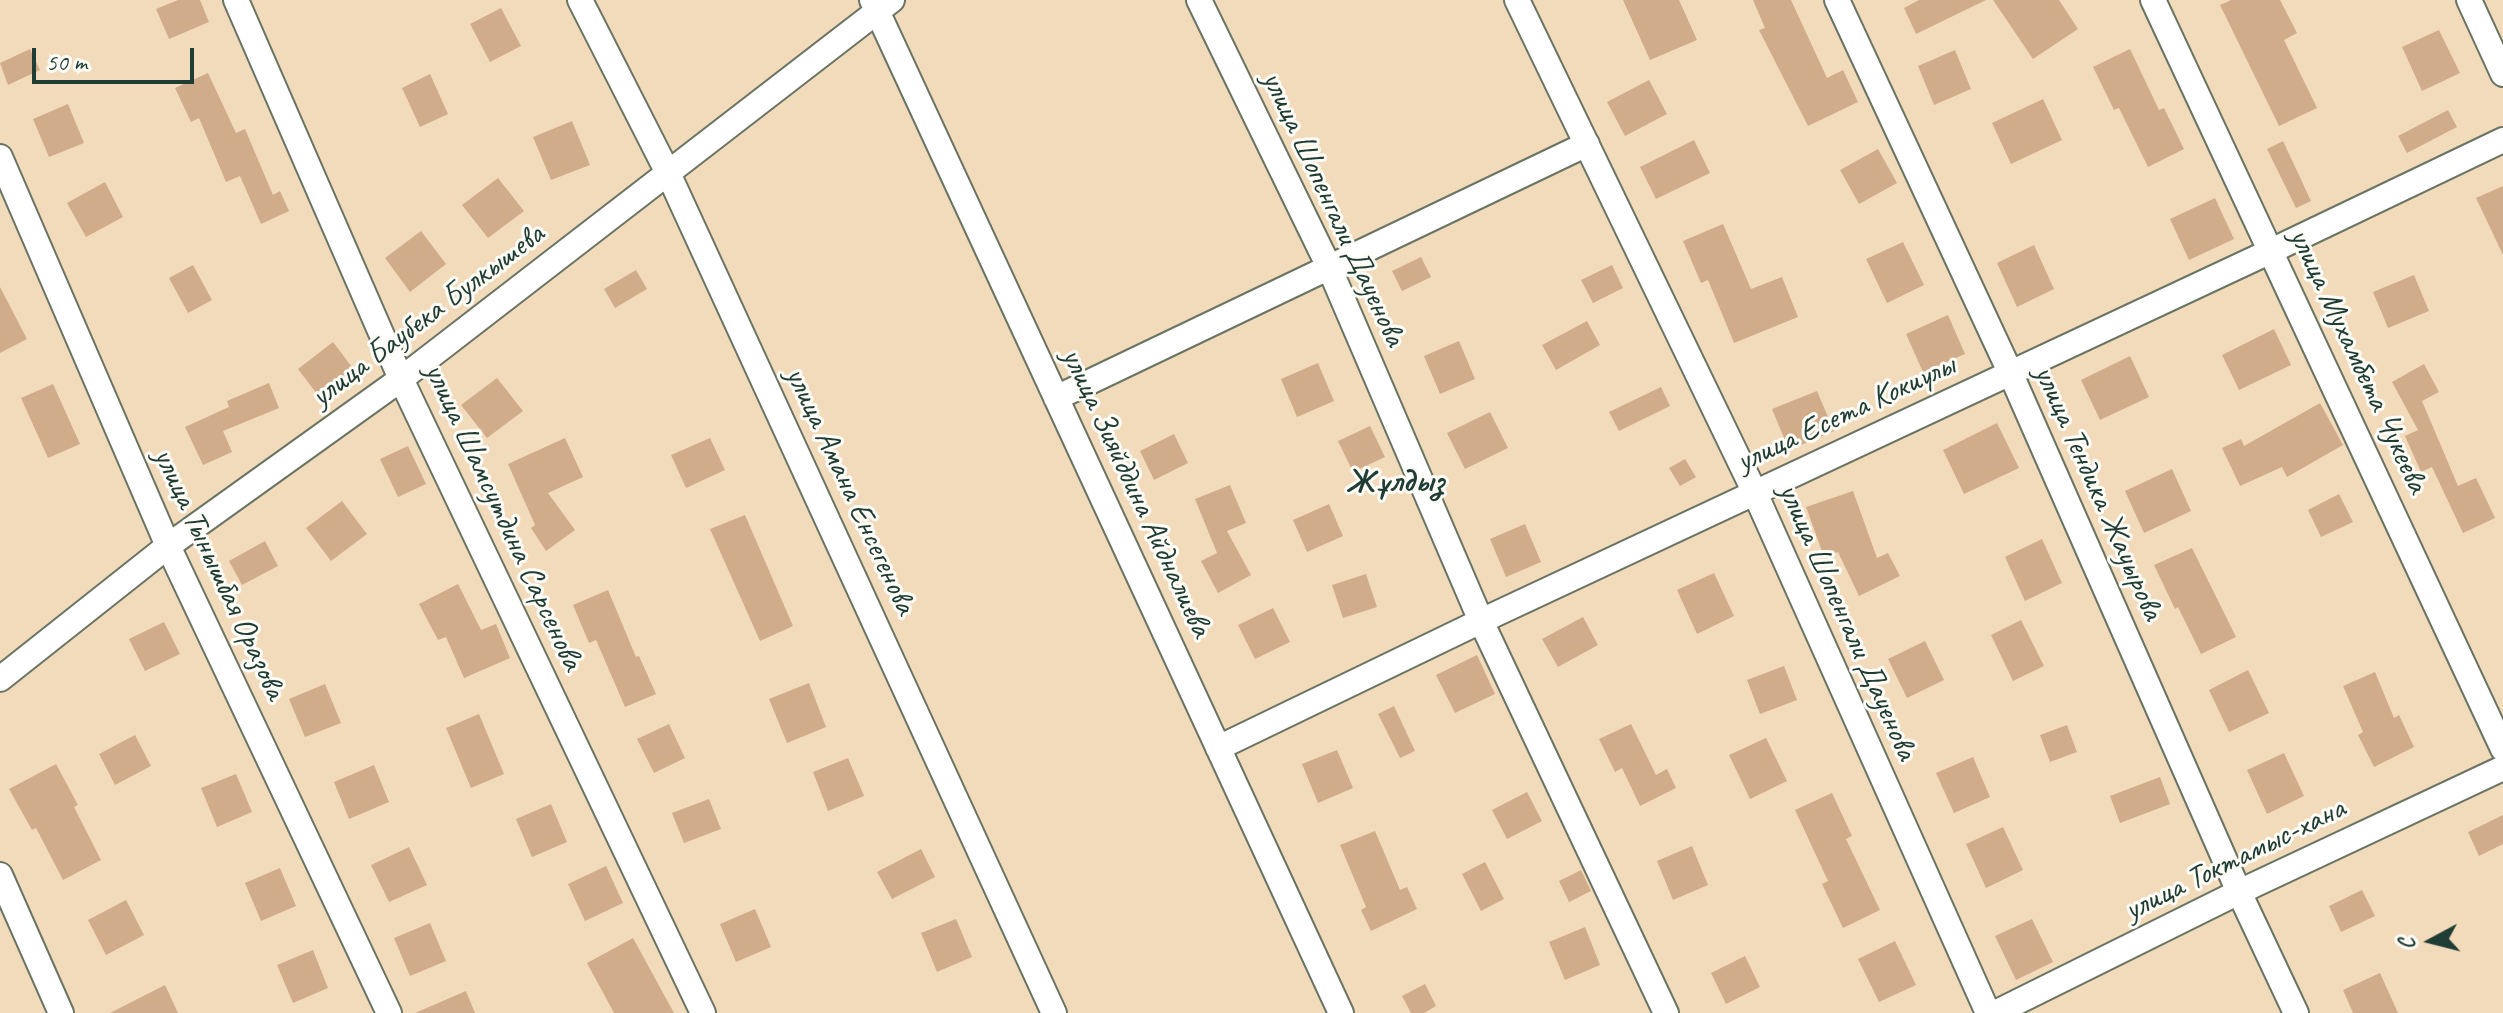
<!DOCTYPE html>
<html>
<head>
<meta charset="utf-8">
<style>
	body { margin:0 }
	#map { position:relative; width:2503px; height:1013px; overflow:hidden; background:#f2dbbb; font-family:Caveat,sans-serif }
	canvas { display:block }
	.north { position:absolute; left:2391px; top:901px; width:80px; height:80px; -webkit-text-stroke:6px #fdfcf7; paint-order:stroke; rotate:263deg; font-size:22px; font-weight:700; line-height:32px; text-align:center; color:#1f3d34 }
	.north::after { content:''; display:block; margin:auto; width:28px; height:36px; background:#1f3d34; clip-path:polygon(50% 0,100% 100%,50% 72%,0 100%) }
	.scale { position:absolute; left:32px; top:48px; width:162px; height:36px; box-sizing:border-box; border:4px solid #1f3d34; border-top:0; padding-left:10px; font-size:24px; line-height:28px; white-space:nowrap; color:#1f3d34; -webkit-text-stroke:6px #fdfcf7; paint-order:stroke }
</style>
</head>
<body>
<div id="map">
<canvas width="2503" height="1013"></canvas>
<div class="north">С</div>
<div class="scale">50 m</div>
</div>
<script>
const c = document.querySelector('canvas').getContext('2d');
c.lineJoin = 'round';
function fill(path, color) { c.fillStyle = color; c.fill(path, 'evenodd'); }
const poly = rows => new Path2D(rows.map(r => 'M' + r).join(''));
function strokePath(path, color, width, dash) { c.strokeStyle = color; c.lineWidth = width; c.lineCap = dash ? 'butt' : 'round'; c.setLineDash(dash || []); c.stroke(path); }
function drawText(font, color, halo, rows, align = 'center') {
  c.font = font + ' Caveat,sans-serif'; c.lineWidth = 6; c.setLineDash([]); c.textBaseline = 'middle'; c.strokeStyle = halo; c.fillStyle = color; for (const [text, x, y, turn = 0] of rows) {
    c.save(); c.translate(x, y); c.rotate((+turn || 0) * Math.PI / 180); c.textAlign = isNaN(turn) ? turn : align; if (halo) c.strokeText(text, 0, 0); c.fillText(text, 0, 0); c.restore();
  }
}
fill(poly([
	[178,0,200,0,209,22,169,39,156,9],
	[1623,0,1679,0,1697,40,1650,60],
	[1753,0,1791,0,1827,78,1843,70,1858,102,1808,126,1759,30,1765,28],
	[1919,0,1986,0,1916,34,1904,8],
	[1993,0,2059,0,2078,29,2033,59],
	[2231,0,2280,0,2297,33,2284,40,2317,108,2279,126,2220,5],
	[501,8,521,46,490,62,470,24],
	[2439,30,2460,73,2422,91,2402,47],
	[30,49,40,70,8,85,0,63],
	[2130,49,2159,110,2164,108,2184,149,2148,167,2119,108,2114,110,2093,67],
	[1955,50,1971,89,1934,105,1918,66],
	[208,73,236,133,245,129,273,195,280,191,289,211,261,224,240,176,226,182,199,118,191,122,175,88],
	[430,74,448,114,420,127,402,88],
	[1649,80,1667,114,1625,136,1607,102],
	[2043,99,2062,140,2011,164,1992,123],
	[68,104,84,143,49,157,33,119],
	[2448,110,2457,127,2407,153,2398,136],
	[572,121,590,165,551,180,533,137],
	[1694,140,1710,173,1656,199,1640,167],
	[2283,141,2311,201,2296,208,2267,149],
	[1878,149,1897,183,1859,204,1840,170],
	[498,178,524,211,488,238,462,205],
	[105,182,123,217,86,237,67,203],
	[2503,186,2503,255,2476,198],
	[2215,198,2234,239,2189,260,2170,219],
	[1723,224,1751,289,1782,277,1798,317,1734,343,1708,280,1701,283,1683,241],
	[421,231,446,264,410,292,385,258],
	[1903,242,1924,285,1887,303,1866,259],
	[2034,245,2054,289,2017,307,1997,263],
	[1421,257,1431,277,1402,291,1392,271],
	[193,265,212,300,188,313,169,278],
	[1612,265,1623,288,1593,303,1581,280],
	[636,270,647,289,615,308,604,289],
	[2414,275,2429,311,2388,328,2373,292],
	[0,287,27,339,0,353],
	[1948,315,1965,354,1923,372,1906,334],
	[1587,321,1600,345,1556,370,1542,345],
	[2274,329,2291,365,2239,390,2222,355],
	[1459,341,1475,379,1440,394,1424,356],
	[333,342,358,375,323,402,298,369],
	[2130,356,2149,397,2100,420,2081,380],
	[1318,363,1334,401,1297,417,1281,379],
	[2424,364,2439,392,2422,401,2458,486,2476,478,2495,518,2463,533,2432,467,2421,472,2405,436,2418,430,2392,382],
	[497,378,523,411,487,438,461,405],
	[269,383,279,408,223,431,232,452,203,465,185,427,229,407,227,401],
	[53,384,80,444,48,458,21,398],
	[1661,387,1670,406,1619,431,1609,412],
	[1817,391,1834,431,1789,450,1772,409],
	[2320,403,2343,445,2287,477,2282,467,2240,486,2222,448,2241,439,2244,446],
	[1490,412,1508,448,1465,469,1447,433],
	[1997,423,2019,468,1964,494,1943,450],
	[1370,426,1385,457,1353,472,1338,441],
	[1174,434,1188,463,1154,480,1140,451],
	[565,438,583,477,548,493,575,530,546,551,531,528,535,525,508,464],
	[710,438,725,470,686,488,671,455],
	[408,446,426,484,398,497,380,459],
	[1685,459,1696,477,1680,486,1669,468],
	[2172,469,2191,511,2144,533,2125,491],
	[1230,485,1246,523,1227,531,1251,575,1218,593,1201,561,1217,553,1195,499],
	[1853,491,1877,558,1888,553,1900,576,1859,596,1838,552,1824,557,1806,507],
	[2339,494,2353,522,2321,537,2308,510],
	[342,501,367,534,331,561,306,528],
	[1329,504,1343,536,1307,552,1293,520],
	[745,515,793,626,760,641,710,529],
	[1525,524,1541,562,1506,577,1490,539],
	[2042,539,2062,583,2025,601,2005,557],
	[265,541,278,566,242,585,229,561],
	[2192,548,2236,637,2201,654,2178,607,2175,609,2154,565],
	[1714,573,1734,616,1697,634,1677,590],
	[1366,574,1377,607,1343,618,1332,585],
	[458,584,481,630,496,624,510,658,464,678,446,637,438,640,419,604],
	[608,590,636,657,639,656,656,694,625,707,596,640,589,643,573,605],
	[1273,608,1290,642,1255,659,1238,625],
	[1583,617,1598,645,1558,667,1542,639],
	[2021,620,2044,666,2013,681,1991,635],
	[164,622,180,654,145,671,129,639],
	[1925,641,1944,680,1907,698,1888,659],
	[1477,655,1495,694,1455,713,1436,675],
	[1784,666,1797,700,1760,714,1747,680],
	[2248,670,2269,713,2229,732,2209,690],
	[2375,672,2394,718,2399,715,2414,747,2374,767,2358,735,2363,732,2343,686],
	[809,683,826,727,787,743,769,699],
	[325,684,341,723,305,737,289,699],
	[1394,706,1415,751,1400,758,1378,714],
	[479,714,504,774,471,788,446,728],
	[669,724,685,758,654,773,637,739],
	[1631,724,1656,775,1667,769,1676,788,1640,806,1622,768,1615,772,1599,739],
	[2067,725,2077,752,2050,762,2040,735],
	[135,735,151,766,115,785,99,754],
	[1766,738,1787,781,1750,799,1729,755],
	[1337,750,1353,788,1318,803,1302,764],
	[2284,753,2304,796,2267,814,2247,770],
	[1973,757,1990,797,1954,813,1936,773],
	[848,758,864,796,828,811,813,772],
	[56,764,78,805,74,807,101,860,63,880,36,828,32,830,9,789],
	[374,765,389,802,349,819,334,782],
	[236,774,252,812,217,827,201,788],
	[2160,777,2170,804,2120,823,2110,796],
	[1527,792,1542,821,1507,839,1492,810],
	[1832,793,1852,836,1846,839,1880,910,1843,928,1822,884,1828,881,1795,810],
	[709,799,721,829,684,843,672,813],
	[551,804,567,842,532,857,516,819],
	[2503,815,2503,844,2479,856,2468,832],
	[2003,827,2023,870,1986,888,1966,844],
	[1375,831,1400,890,1407,887,1417,909,1371,931,1361,910,1366,907,1340,845],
	[1692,846,1708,885,1673,900,1657,861],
	[409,847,427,885,389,902,371,865],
	[921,849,935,877,892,899,877,872],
	[1485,862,1504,899,1481,911,1462,874],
	[606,866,623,903,585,921,568,884],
	[280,868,296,906,261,921,245,883],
	[1581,870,1591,891,1569,902,1559,881],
	[2362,890,2375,916,2341,932,2329,906],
	[126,900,144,935,106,955,88,920],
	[755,909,771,947,736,962,720,924],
	[956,919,972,957,937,972,921,933],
	[2032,919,2053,962,2016,980,1995,936],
	[430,923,446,961,410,976,394,938],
	[1585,927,1600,965,1565,980,1549,942],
	[633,938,674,1013,614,1013,587,963],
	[1895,941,1916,985,1879,1002,1858,959],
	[313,950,328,988,293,1003,277,965],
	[1745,956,1760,987,1726,1004,1711,973],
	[2380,973,2398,1013,2353,1013,2343,990],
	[1425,984,1436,1006,1424,1013,1411,1013,1402,996],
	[165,985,178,1013,110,1013],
	[466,991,475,1013,415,1013]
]), '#d1ac8b');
const minor = poly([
	[236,0,401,379,703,1013],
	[580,0,668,173,1054,1013],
	[872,0,1341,1013],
	[1199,0,1329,267,1481,621,1666,1013],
	[1517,0,1755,493,1988,1013],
	[1837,0,2010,372,2239,892,2296,1013],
	[2153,0,2503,749],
	[2469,0,2503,74],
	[0,157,168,546,389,1013],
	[1056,398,1587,144],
	[0,679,168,546,401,379,892,0],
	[1218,748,1481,621,2271,251,2503,140],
	[0,875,61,1013],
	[1995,1013,2239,892,2503,768]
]);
strokePath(minor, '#697463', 28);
strokePath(minor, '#fff', 24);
drawText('32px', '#1f3d34', '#fdfcf7', [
	["улица Шопенгали Дауенова",1333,209,65],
	["улица Баубека Булкышева",428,316,-37],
	["улица Мухамбета Чукеева",2358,361,65],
	["улица Есета Кокиулы",1846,414,-25],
	["улица Амана Енсегенова",850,491,65],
	["улица Зияйддина Айдналиева",1136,493,65],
	["улица Тендика Жауырова",2098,493,66],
	["улица Шамсутдина Сарсенова",503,517,65],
	["улица Тынышбая Оразова",219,574,65],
	["улица Шопенгали Дауенова",1847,622,66],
	["улица Токтамыс-хана",2235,860,-26]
]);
drawText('bold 34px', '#1f3d34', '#fdfcf7', [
	["Жұлдыз",1395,482]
]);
</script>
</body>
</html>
